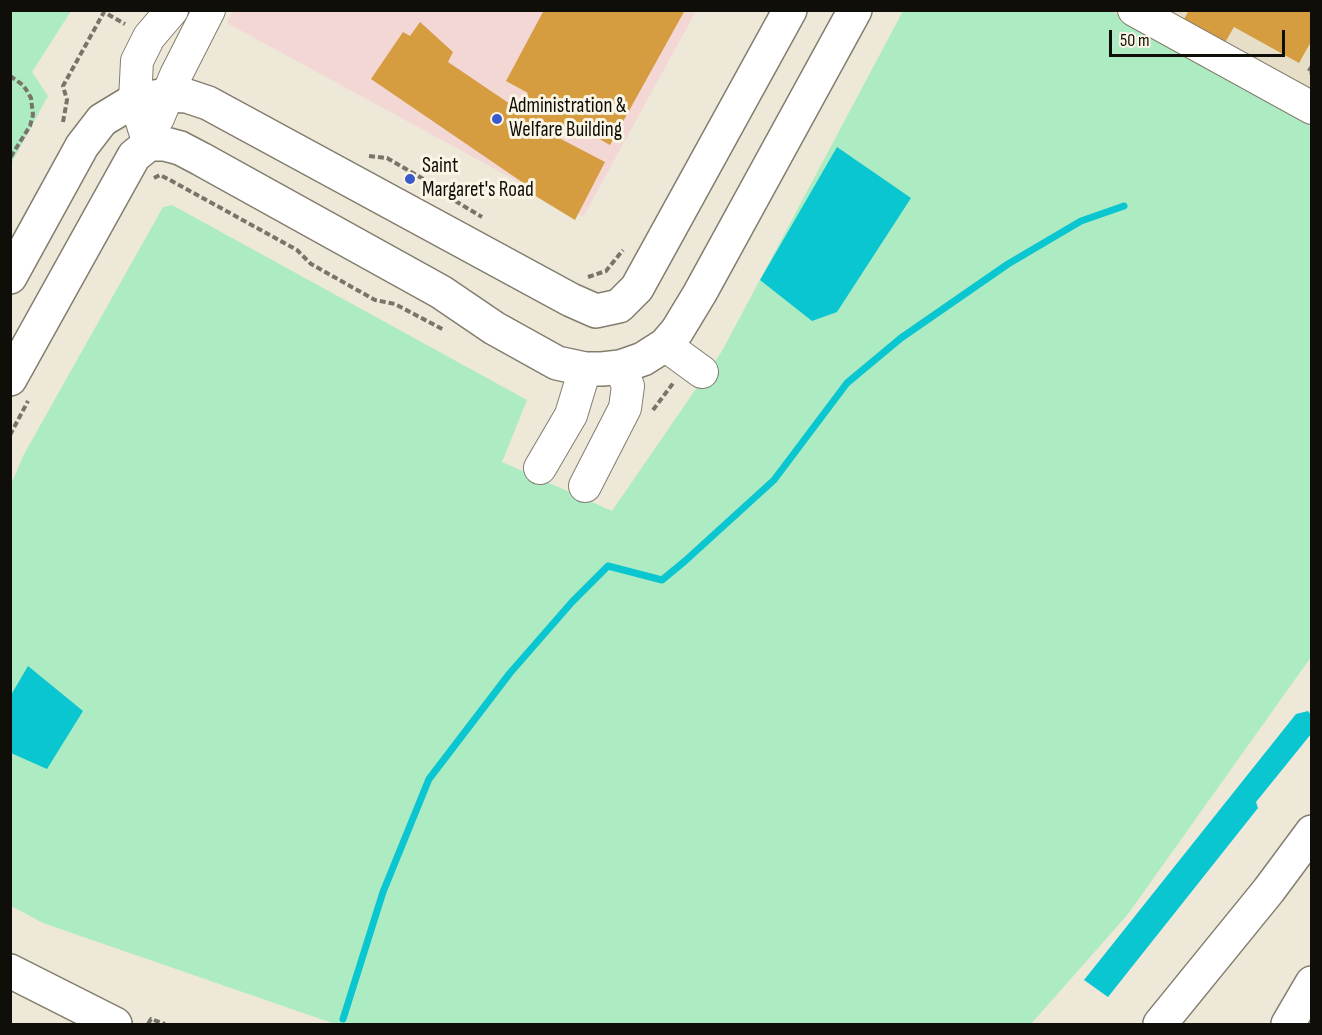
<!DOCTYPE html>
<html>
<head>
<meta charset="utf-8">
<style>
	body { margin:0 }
	#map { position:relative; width:1322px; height:1035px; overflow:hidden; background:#eee8d8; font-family:"Sofia Sans Condensed",sans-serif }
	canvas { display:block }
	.frame { position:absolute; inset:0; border:12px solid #100e09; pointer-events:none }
	.scale { position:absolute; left:1109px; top:30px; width:176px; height:27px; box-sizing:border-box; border:3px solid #100e09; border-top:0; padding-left:8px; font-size:18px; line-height:21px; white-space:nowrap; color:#100e09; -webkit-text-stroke:4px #fbf5e5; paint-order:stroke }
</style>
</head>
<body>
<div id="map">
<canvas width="1322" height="1035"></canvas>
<div class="frame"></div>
<div class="scale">50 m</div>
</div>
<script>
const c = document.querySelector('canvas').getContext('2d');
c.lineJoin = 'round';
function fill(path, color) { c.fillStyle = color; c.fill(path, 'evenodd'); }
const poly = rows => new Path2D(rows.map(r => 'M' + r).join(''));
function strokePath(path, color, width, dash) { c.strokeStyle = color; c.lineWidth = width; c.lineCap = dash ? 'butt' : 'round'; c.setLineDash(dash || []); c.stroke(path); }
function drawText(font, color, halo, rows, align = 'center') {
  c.font = font + ' "Sofia Sans Condensed",sans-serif'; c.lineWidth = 6; c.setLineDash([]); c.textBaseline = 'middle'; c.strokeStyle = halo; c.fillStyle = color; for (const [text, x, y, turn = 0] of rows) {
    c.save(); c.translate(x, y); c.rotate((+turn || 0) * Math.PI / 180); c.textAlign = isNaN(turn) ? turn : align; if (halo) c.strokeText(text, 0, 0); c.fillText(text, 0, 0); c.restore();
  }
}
fill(poly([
	[1111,11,1311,11,1311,121,1276,102]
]), '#e7dec7');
fill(poly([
	[233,10,696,11,583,217,227,23]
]), '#f2d7d4');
fill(poly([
	[11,10,71,11,32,72,48,96,11,164],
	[903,11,1111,11,1311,121,1311,657,1128,914,1031,1024,335,1024,43,923,11,906,10,487,23,456,163,207,172,205,527,400,502,462,612,511,722,351]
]), '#adebc3');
fill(poly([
	[837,147,911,198,837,312,812,321,760,280],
	[28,666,83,711,47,769,11,753,11,695],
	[1308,711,1311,715,1311,734,1256,802,1258,808,1108,997,1084,980,1296,714]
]), '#0ac6d1');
strokePath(poly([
	[343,1019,383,892,429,779,510,673,572,602,608,566,662,580,685,561,774,480,847,383,901,338,1008,264,1081,221,1124,206]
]), '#0ac6d1', 7);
fill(poly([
	[544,10,685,10,610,145,571,123,561,139,605,162,575,220,519,186,522,182,371,79,403,32,410,36,420,22,453,52,448,62,516,108,528,93,506,81],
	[1189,10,1312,10,1312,40,1299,63,1234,27,1219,53,1178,30]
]), '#d59c40');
const minor = poly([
	[1134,10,1312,108],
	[158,118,176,75,209,10],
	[149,144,135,100,137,61,149,37,172,10],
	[665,345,702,372],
	[540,468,571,415,585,369],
	[585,486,625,408,628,386,620,367]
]);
const major = poly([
	[10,277,82,146,102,120,135,100,167,95,187,96,208,103,571,300,596,311,619,306,637,288,790,10],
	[10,379,134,156,149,144,165,144,180,148,201,159,441,292,494,328,557,363,585,369,602,369,620,367,643,359,665,345,677,331,700,293,855,10],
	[10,971,115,1024]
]);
const highway = poly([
	[1160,1024,1269,890,1312,832],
	[1288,1024,1312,983]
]);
strokePath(minor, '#837d6e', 34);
strokePath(major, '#837d6e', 36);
strokePath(highway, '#837d6e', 36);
strokePath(poly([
	[1312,66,1308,72,1312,73],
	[10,76,23,85,27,91,31,98,33,115,30,126,10,158],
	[63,122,67,100,63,86,104,12,125,24],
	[369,156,387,158,439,188,452,199,482,217],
	[154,178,160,175,170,180,297,250,311,264,375,300,395,304,444,330],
	[588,277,606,271,623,250],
	[653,410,674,382],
	[10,435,28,401],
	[148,1024,151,1019,165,1024]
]), '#78746a', 4, [6, 3]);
strokePath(minor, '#fff', 32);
strokePath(major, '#fff', 33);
strokePath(highway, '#fff', 33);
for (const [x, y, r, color] of [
	[497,119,6,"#385acb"],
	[410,179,6,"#385acb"]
]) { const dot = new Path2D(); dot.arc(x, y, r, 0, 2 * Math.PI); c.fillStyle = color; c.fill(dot); strokePath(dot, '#fbf5e5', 2); }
drawText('21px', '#100e09', '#fbf5e5', [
	["Administration &",509,107],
	["Welfare Building",509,131],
	["Saint",422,167],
	["Margaret's Road",422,191]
], 'left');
</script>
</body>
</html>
